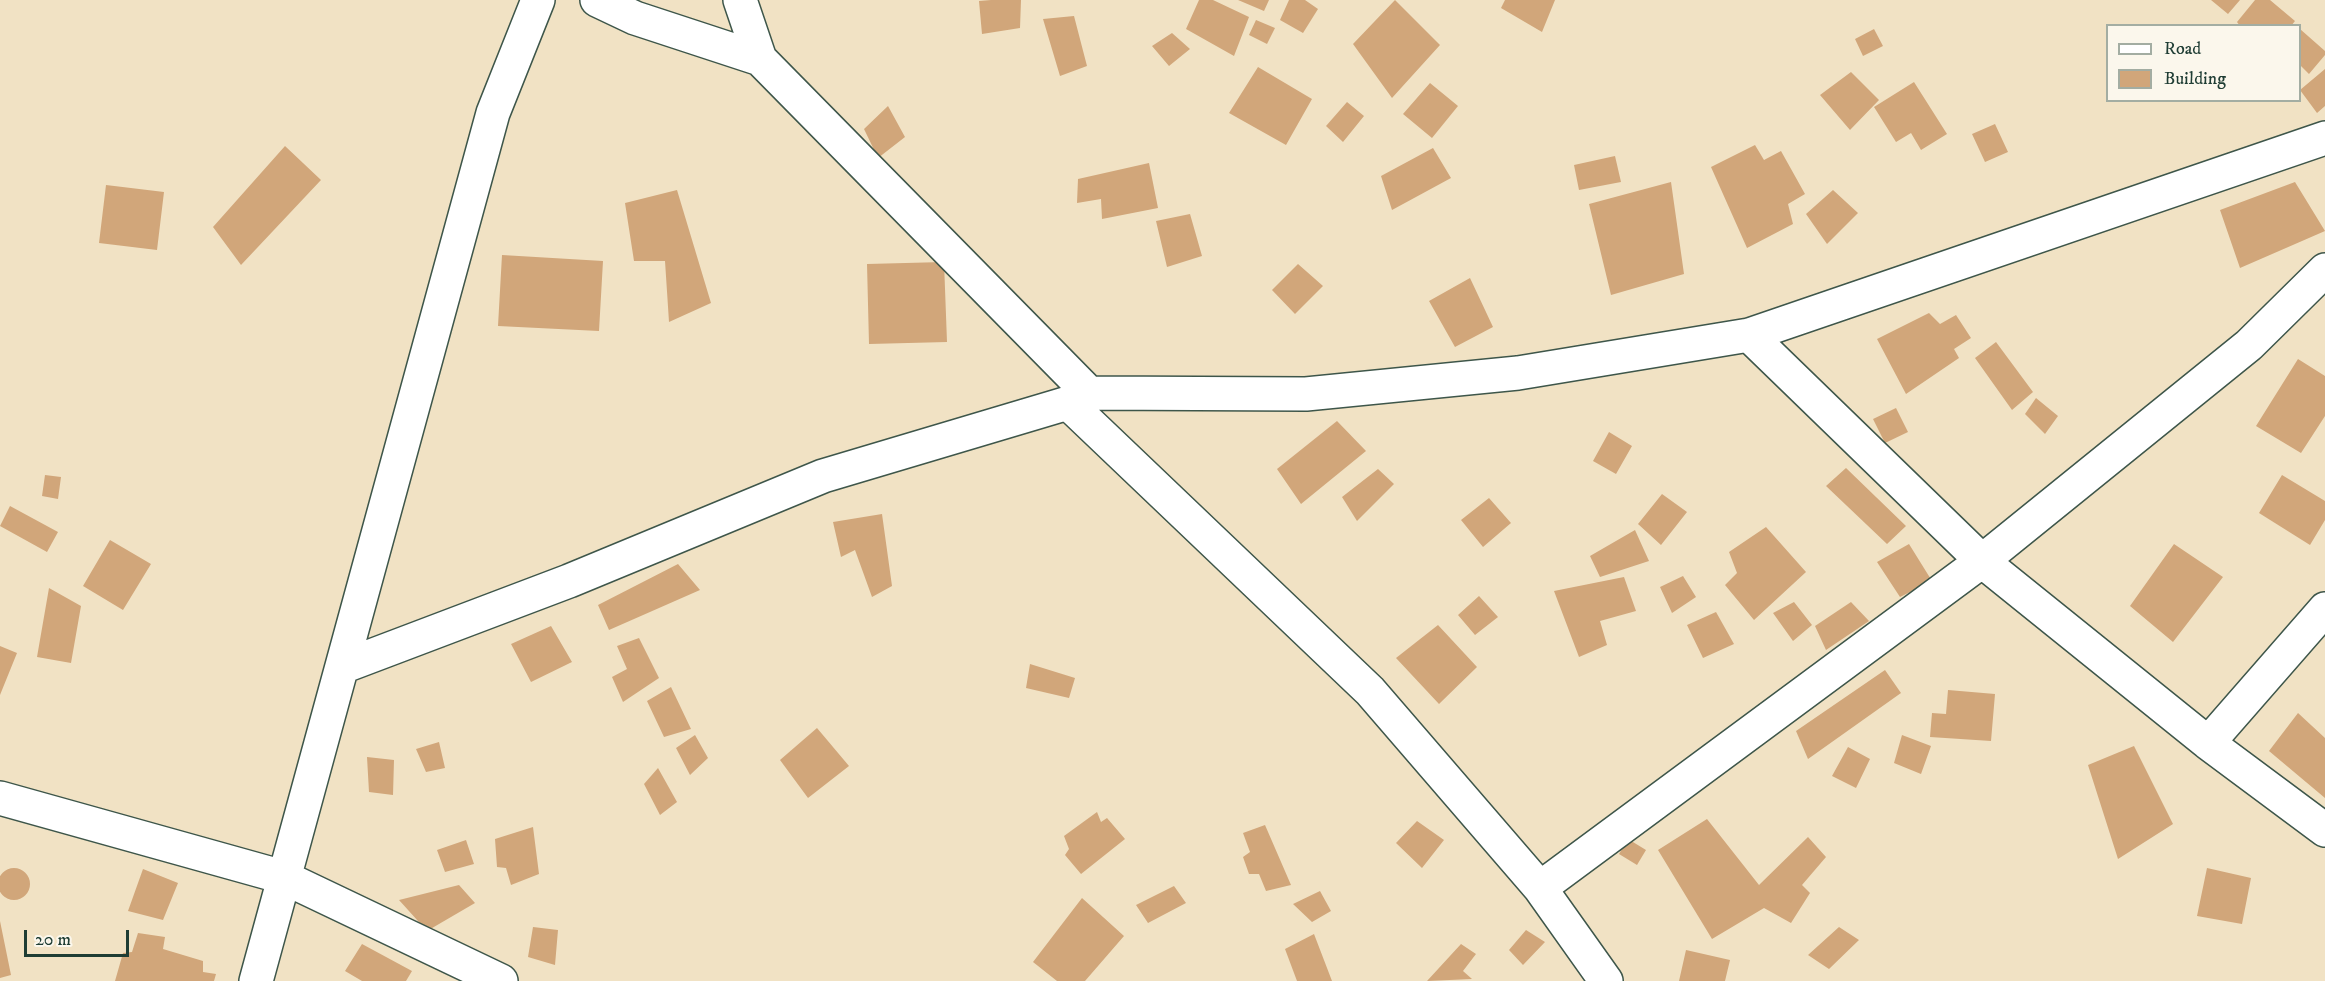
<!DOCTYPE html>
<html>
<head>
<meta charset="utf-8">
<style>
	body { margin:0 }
	#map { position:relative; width:2325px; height:981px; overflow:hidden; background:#f1e2c4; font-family:"IM FELL DW Pica",serif }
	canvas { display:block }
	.legend { position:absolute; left:2106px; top:24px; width:195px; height:78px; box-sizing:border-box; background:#fbf7ec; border:2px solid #a3ada2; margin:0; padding:8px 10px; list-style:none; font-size:18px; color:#1f3d34 }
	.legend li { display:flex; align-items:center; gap:12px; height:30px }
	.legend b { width:30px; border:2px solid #a3ada2 }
	.scale { position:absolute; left:24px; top:930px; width:105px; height:27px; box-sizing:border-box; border:3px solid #1f3d34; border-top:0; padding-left:8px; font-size:18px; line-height:21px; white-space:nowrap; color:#1f3d34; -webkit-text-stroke:4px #fbf7ec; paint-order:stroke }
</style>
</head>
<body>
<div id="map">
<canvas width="2325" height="981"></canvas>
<ul class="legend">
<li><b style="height:8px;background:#fff"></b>Road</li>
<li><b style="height:16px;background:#d1a67a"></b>Building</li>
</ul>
<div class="scale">20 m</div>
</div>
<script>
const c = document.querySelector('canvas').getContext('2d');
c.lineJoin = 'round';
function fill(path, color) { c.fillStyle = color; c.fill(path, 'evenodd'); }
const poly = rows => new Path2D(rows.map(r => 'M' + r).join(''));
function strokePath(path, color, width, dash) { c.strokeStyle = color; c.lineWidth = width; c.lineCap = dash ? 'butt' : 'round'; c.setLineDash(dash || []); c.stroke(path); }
fill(poly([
	[991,0,1021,0,1020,28,982,34,979,1],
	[1199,0,1213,0,1249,17,1234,56,1186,29],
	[1238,0,1269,0,1264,11],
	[1289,0,1305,0,1318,9,1303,33,1280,20],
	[1395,0,1440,45,1392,98,1353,44],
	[1505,0,1555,0,1542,32,1501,8],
	[2211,0,2240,0,2228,14],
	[2255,0,2270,0,2295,21,2291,26,2240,26,2237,22],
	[1074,16,1087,66,1060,76,1043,19],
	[1256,20,1275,28,1267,44,1249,35],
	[1874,29,1883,46,1863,56,1855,39],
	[2300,29,2325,51,2325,55,2309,74,2300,65],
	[1172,33,1190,49,1169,66,1152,46],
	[1258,67,1312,99,1286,145,1229,113],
	[2325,69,2325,106,2317,113,2300,90],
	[1851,72,1879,100,1850,130,1820,95],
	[1914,82,1947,134,1921,150,1911,133,1896,142,1874,107],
	[1430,83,1458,106,1432,138,1403,114],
	[1347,102,1364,116,1343,142,1326,126],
	[888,106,905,137,878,158,864,129],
	[1995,124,2008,152,1985,162,1972,134],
	[1755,145,1764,160,1781,151,1805,194,1788,204,1793,224,1747,248,1711,167],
	[285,146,321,180,241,265,213,227],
	[1433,148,1451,178,1392,210,1381,176],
	[1615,156,1621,182,1579,190,1574,165],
	[1149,163,1158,208,1102,219,1101,199,1077,203,1078,179],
	[1671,182,1684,274,1611,295,1589,204],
	[2295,182,2325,231,2240,268,2220,210],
	[106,185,164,192,157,250,99,243],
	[677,190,711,303,669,322,665,261,634,261,625,203],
	[1833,190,1858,213,1827,244,1806,214],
	[1190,214,1202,256,1167,267,1156,221],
	[502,255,603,261,599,331,498,326],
	[944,262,947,342,869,344,867,264],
	[1298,264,1323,286,1295,314,1272,290],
	[1470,278,1493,327,1455,347,1429,301],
	[1929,313,1940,324,1956,315,1971,338,1954,349,1959,358,1906,394,1877,339],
	[1996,342,2033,392,2012,410,1975,358],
	[2298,359,2325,376,2325,416,2301,453,2256,426],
	[2036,398,2058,416,2045,434,2025,414],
	[1896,408,1908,432,1885,443,1873,419],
	[1337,421,1366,451,1301,504,1277,469],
	[1609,432,1632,446,1616,474,1593,461],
	[1846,468,1906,526,1887,544,1826,486],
	[1378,469,1394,484,1357,521,1342,497],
	[45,475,61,477,58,499,42,496],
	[2282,475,2325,501,2325,520,2310,545,2259,513],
	[1662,494,1687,512,1661,545,1638,524],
	[1489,498,1511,523,1483,547,1461,520],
	[10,506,58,532,47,552,0,526],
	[882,514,892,586,872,597,855,550,841,557,833,522],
	[1766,527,1806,572,1754,620,1725,585,1737,573,1729,552],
	[1635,530,1649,561,1600,577,1590,556],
	[110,540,151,564,123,610,83,586],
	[1909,544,1932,581,1900,597,1877,562],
	[2174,544,2223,577,2173,642,2130,606],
	[678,564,700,590,609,630,598,605],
	[1683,576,1696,597,1672,613,1660,587],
	[1624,577,1636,611,1600,621,1607,645,1579,657,1554,591],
	[49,588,81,606,71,663,37,657],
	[1479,596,1498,617,1475,635,1458,615],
	[1794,602,1812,625,1793,641,1773,613],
	[1851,602,1869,621,1826,650,1815,626],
	[1716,612,1734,644,1703,658,1687,625],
	[1438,625,1477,667,1439,704,1396,658],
	[551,626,572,662,531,682,511,644],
	[639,638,659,678,623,702,612,677,627,669,617,646],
	[0,646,17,653,0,695],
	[1030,664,1075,678,1069,698,1026,688],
	[1885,670,1901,693,1808,759,1796,731],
	[671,687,691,729,664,737,647,701],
	[1948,690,1995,694,1991,741,1930,737,1932,713,1946,714],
	[2298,713,2325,738,2325,798,2269,751],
	[817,728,849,766,808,798,780,760],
	[695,735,708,758,690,775,676,748],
	[1902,735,1931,746,1921,774,1894,763],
	[439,742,445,768,426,772,416,749],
	[2134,746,2173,824,2118,859,2088,765],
	[1848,747,1870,759,1856,788,1832,776],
	[367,757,394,760,393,795,369,792],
	[658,768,677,802,660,815,644,784],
	[1097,812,1101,822,1107,818,1125,839,1081,874,1065,855,1069,849,1064,836],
	[1707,819,1759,885,1808,837,1826,857,1802,885,1810,893,1791,923,1764,908,1712,939,1658,850],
	[1417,821,1444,840,1422,868,1396,843],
	[1265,825,1291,885,1266,891,1259,874,1249,874,1243,857,1250,852,1243,833],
	[533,827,539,874,511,885,506,868,497,867,495,839],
	[1628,839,1646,850,1637,865,1619,854],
	[466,840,474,864,445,872,437,850],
	[2207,868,2251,878,2242,924,2197,916],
	'-2 884a16 16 0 1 1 32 0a16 16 0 1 1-32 0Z',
	[143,869,178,883,163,920,128,911],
	[459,885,475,903,427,931,399,900],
	[1174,886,1186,903,1148,923,1136,905],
	[1320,891,1331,911,1312,922,1293,904],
	[1082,898,1124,936,1085,981,1057,981,1033,962],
	[0,921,11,975,0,978],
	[533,927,558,930,555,965,528,957],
	[1839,927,1859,940,1829,969,1808,955],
	[1526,930,1545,942,1523,965,1509,950],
	[138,933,165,937,163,949,203,961,203,972,216,974,214,981,115,981,123,953,132,952],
	[1314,934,1332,981,1297,981,1285,949],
	[362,944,412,971,406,981,362,981,345,971],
	[1461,944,1476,954,1463,971,1472,979,1427,981],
	[1686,950,1730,960,1725,981,1679,981]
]), '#d1a67a');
const street = poly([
	[597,0,635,18,760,59],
	[740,0,760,59,1089,393],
	[1749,335,1982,561,2208,743,2325,830],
	[1068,403,1370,691,1540,888,1606,981],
	[342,667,569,581,823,476,1068,403,1089,393,1306,394,1518,373,1749,335,2325,138],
	[2208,743,2325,609],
	[0,798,283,877,501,981],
	[1540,888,1982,561,2249,345,2325,270],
	[256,981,493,113,538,0]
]);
strokePath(street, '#3e564a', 36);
strokePath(street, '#fff', 33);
</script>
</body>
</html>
